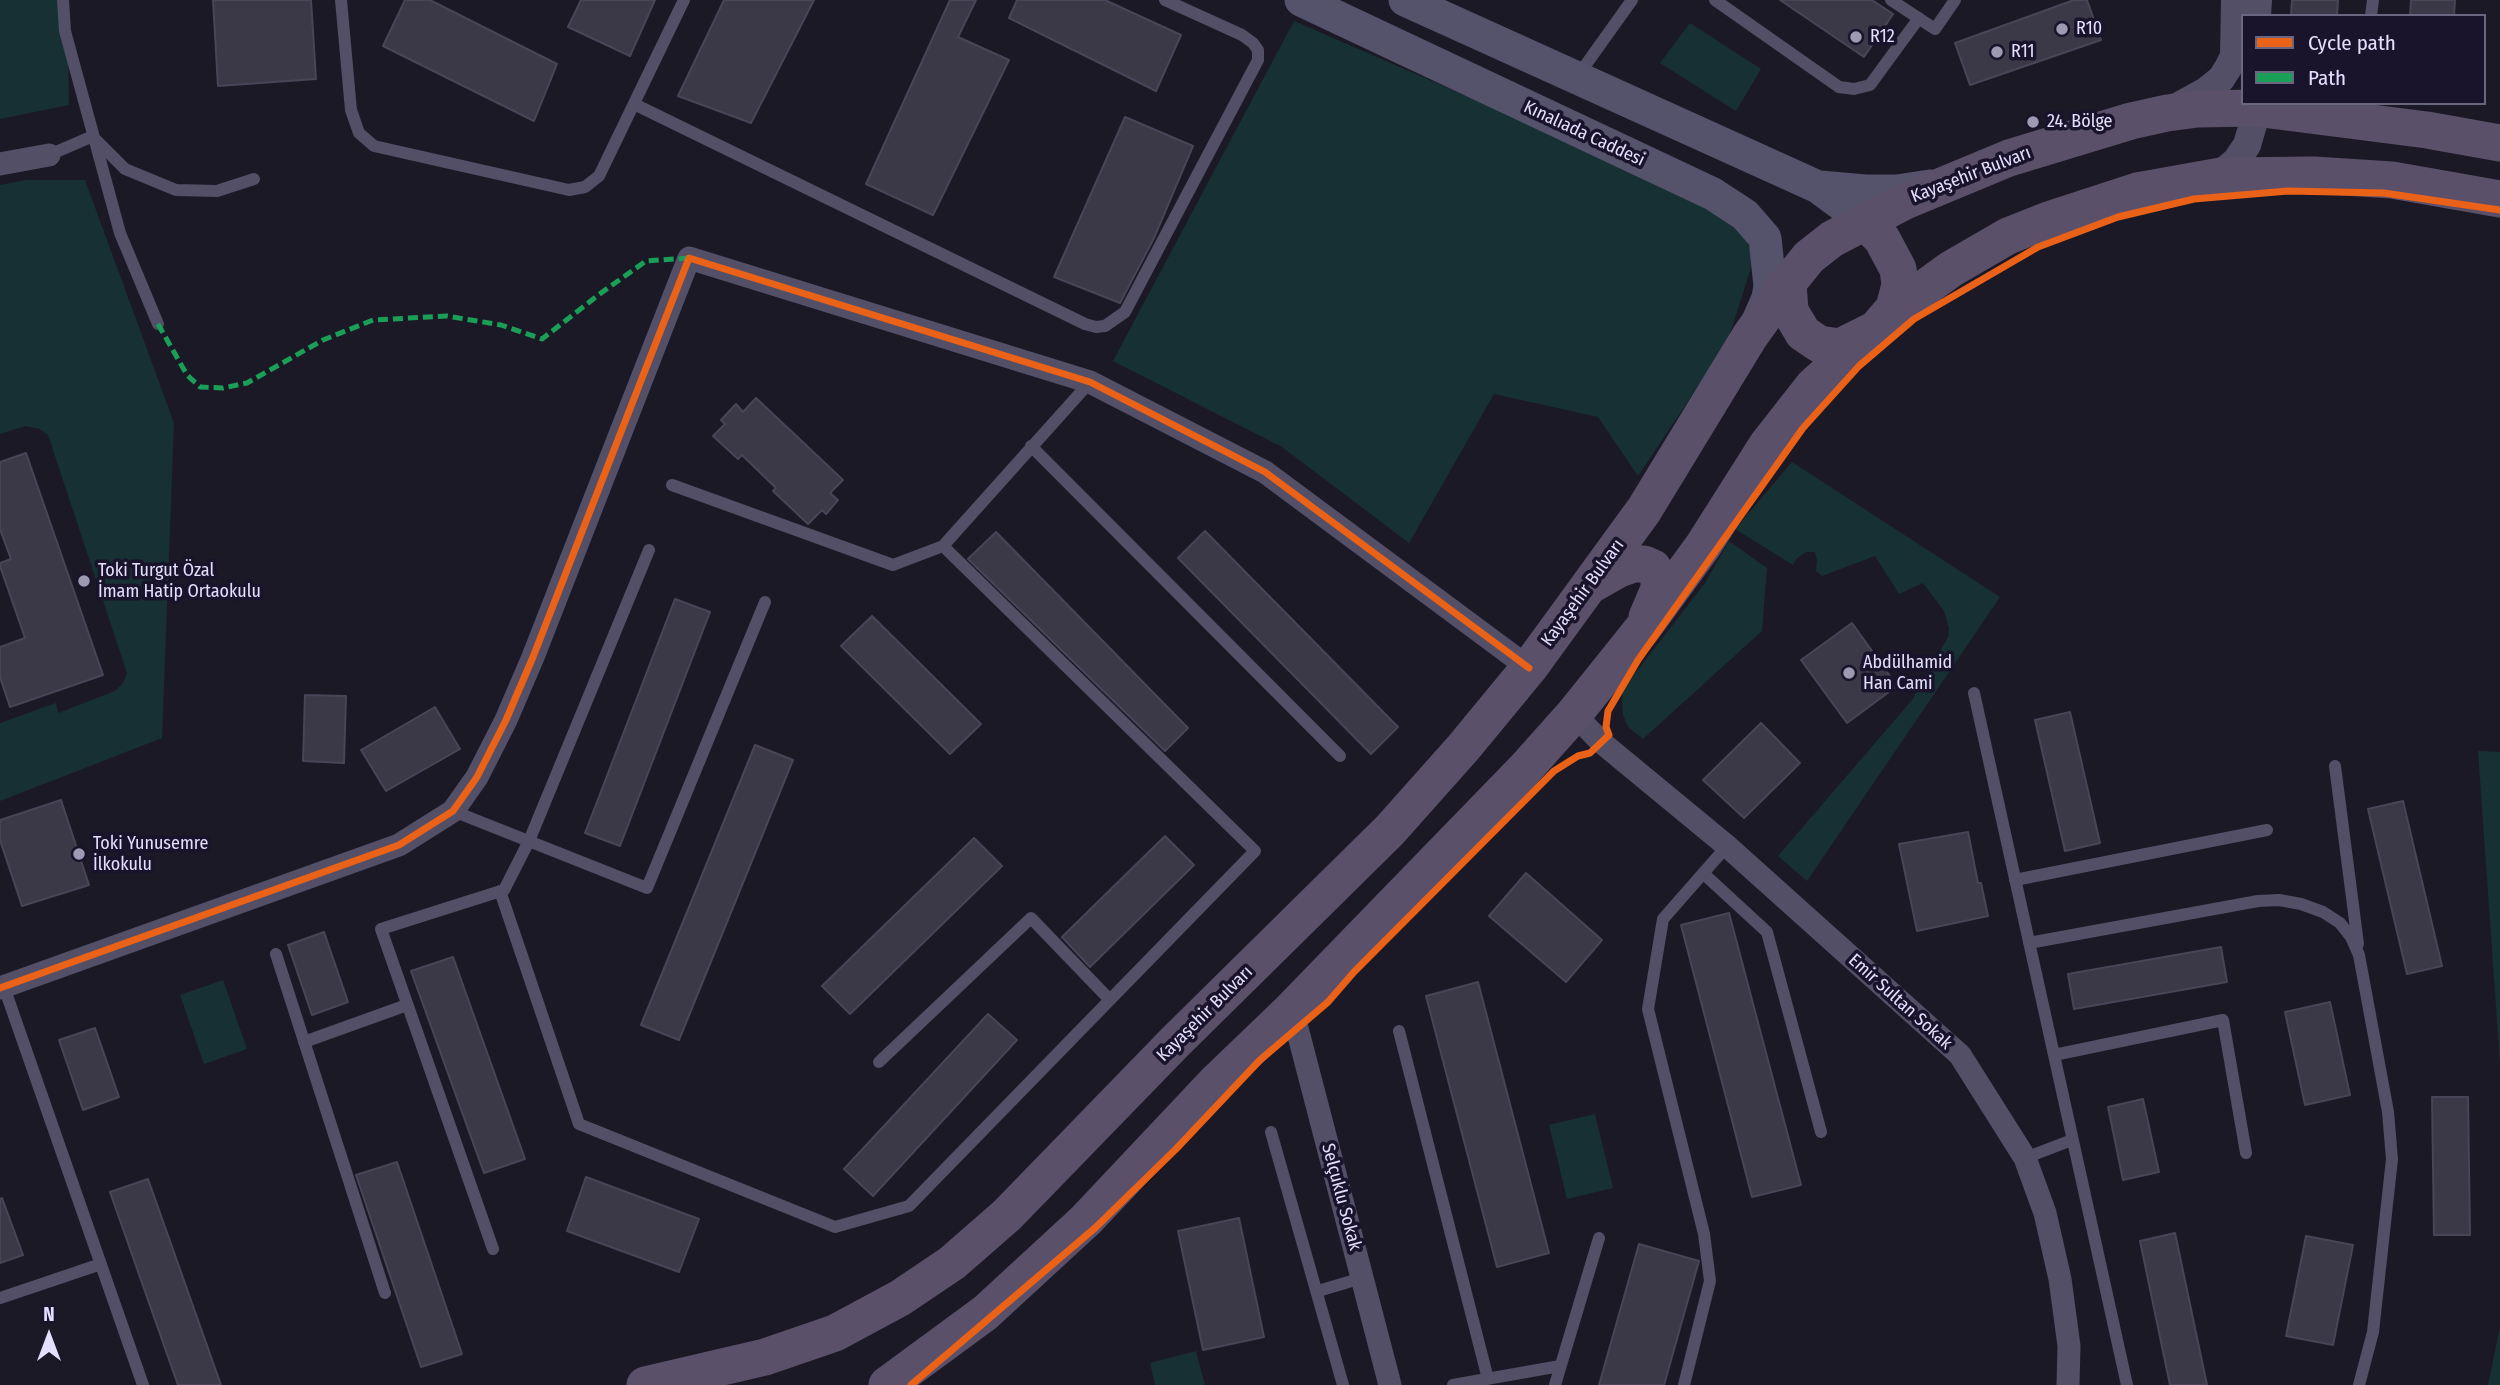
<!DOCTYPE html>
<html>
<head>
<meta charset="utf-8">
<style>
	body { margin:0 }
	#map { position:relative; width:2500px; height:1385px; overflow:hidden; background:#1c1926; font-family:"Fira Sans Condensed",sans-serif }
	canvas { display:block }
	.legend { position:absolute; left:2241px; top:14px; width:245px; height:91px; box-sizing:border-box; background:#19132c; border:2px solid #6a6580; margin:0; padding:9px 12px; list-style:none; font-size:21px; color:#e4dffe }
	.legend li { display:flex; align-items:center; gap:14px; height:35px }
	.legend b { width:35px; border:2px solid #6a6580 }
	.north { position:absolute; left:14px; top:1301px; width:70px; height:70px; -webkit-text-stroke:5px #19132c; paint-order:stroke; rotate:0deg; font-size:19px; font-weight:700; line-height:28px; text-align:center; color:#e4dffe }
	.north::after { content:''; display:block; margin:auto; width:24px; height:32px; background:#e4dffe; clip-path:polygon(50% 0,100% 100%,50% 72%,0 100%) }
</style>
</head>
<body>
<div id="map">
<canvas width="2500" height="1385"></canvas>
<ul class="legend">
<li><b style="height:9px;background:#ea6118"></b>Cycle path</li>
<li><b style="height:9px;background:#1a9f57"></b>Path</li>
</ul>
<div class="north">N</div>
</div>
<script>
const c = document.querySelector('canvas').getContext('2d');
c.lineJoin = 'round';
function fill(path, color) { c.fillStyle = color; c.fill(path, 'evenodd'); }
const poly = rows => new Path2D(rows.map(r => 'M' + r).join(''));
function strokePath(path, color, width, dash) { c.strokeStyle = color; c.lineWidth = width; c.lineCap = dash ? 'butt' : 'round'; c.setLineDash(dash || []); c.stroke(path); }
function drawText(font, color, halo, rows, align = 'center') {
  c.font = font + ' "Fira Sans Condensed",sans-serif'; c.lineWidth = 7; c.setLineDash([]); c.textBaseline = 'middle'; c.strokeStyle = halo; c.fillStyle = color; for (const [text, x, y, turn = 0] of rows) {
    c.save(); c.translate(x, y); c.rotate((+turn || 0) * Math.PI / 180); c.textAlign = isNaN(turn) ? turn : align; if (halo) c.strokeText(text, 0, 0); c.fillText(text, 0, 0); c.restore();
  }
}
fill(poly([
	[0,0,67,0,69,105,0,119],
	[1294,21,1639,171,1742,228,1754,258,1727,343,1638,476,1598,417,1494,394,1409,543,1282,447,1113,361],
	[1690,23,1761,69,1736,111,1660,63],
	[26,180,85,180,174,423,162,738,0,801,0,723,56,703,58,713,115,691,123,683,127,673,48,435,40,429,25,426,0,434,0,185],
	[1792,462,2000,597,1807,881,1778,856,1912,700,1948,637,1949,628,1944,611,1923,583,1899,594,1875,556,1822,576,1816,571,1817,560,1815,552,1806,552,1796,559,1793,565,1735,529],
	[1729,541,1767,568,1762,631,1643,739,1628,727,1623,715,1622,701,1623,689,1705,583],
	[2478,751,2500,752,2500,1064],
	[223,980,247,1049,204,1064,180,995],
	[1595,1114,1613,1188,1567,1199,1549,1125],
	[2500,1327,2500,1385,2488,1385],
	[1196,1351,1205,1385,1155,1385,1150,1363]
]), '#173034');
const building = poly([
	[213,0,311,0,316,79,218,86,213,0],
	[405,0,430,0,557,64,534,121,383,46,405,0],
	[581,0,655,0,630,56,568,27,581,0],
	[724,0,814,0,751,123,678,96,724,0],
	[950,0,976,0,958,37,1009,60,933,215,866,184,950,0],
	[1017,0,1105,0,1181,35,1156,91,1009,18,1017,0],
	[1780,0,1872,0,1893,14,1864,57,1780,0],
	[2074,0,2087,0,2101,40,1970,85,1955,43,2074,0],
	[2292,0,2338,0,2337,16,2291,16,2292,0],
	[2411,0,2455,0,2454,16,2410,16,2411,0],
	[1125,117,1193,146,1154,238,1120,303,1054,277,1125,117],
	[756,398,843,480,830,493,838,500,826,514,822,510,808,524,773,491,776,488,742,455,738,459,713,436,725,424,721,420,736,404,743,412,756,398],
	[26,453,103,675,10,707,0,677,0,647,25,638,0,566,0,563,11,559,0,529,0,462,26,453],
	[1205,531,1398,727,1371,754,1178,558,1205,531],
	[996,532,1188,728,1165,751,968,559,996,532],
	[675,599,710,612,620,846,585,833,675,599],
	[872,616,981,724,950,754,841,646,872,616],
	[1852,623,1897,686,1847,723,1801,660,1852,623],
	[305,695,346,696,344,763,303,761,305,695],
	[435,707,460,749,386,791,361,750,435,707],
	[2070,712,2100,843,2065,851,2035,720,2070,712],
	[1761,723,1800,763,1744,818,1703,780,1761,723],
	[755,745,793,760,679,1040,641,1025,755,745],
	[61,800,89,885,22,906,0,840,0,820,61,800],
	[2403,801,2442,966,2407,974,2368,809,2403,801],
	[1968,832,1978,883,1981,883,1988,916,1917,931,1899,844,1968,832],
	[1165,836,1194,865,1090,967,1062,937,1165,836],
	[974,838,1002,866,850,1014,822,986,974,838],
	[1526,873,1602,940,1566,982,1489,916,1526,873],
	[1729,913,1801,1185,1752,1197,1681,925,1729,913],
	[324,932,348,1002,312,1015,288,945,324,932],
	[2221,947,2227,982,2074,1009,2068,974,2221,947],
	[453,957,525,1159,484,1173,411,971,453,957],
	[1478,982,1549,1253,1497,1267,1426,996,1478,982],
	[2330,1002,2350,1095,2305,1105,2285,1012,2330,1002],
	[988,1014,1017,1040,873,1196,844,1169,988,1014],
	[95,1028,119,1097,83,1110,59,1040,95,1028],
	[2432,1097,2468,1097,2470,1235,2434,1235,2432,1097],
	[2143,1099,2159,1172,2123,1180,2108,1107,2143,1099],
	[397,1162,462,1354,421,1367,356,1175,397,1162],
	[586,1177,699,1219,679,1272,567,1231,586,1177],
	[148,1179,221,1385,178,1385,110,1192,148,1179],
	[2,1198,23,1255,0,1263,0,1199,2,1198],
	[1239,1218,1264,1337,1203,1350,1178,1231,1239,1218],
	[2175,1233,2207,1385,2170,1385,2140,1241,2175,1233],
	[2306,1236,2353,1245,2333,1345,2286,1336,2306,1236],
	[1639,1244,1699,1261,1664,1385,1599,1385,1639,1244]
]);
fill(building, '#3b3847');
strokePath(building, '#494458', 2);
strokePath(poly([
	[63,0,65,31,120,233,158,324],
	[341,0,351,110,359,133,366,139,374,146,569,190,585,187,599,176,684,0],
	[1715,0,1839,87,1854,89,1870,85,1919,18],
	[1891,0,1935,29,1955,0],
	[2371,16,2373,0],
	[1577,77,1632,0],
	[634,104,1085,324,1096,327,1105,326,1125,312,1258,60,1258,50,1253,43,1242,35,1165,0],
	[95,139,125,169,176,190,217,191,254,179],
	[49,155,93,136],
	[1031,446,1340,756],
	[943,546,1090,382],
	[1974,693,2127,1385],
	[2335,766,2358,944],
	[453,811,647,888,765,602],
	[1704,874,1767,932,1821,1132],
	[2015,880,2267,830],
	[500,891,579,1124,835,1227,909,1206,1255,851,943,546,893,565,672,485],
	[2029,943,2258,901,2279,900,2301,904,2323,912,2340,923,2351,937,2359,955,2388,1112,2392,1159,2373,1332,2359,1385],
	[276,954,385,1293],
	[4,987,143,1385],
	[1399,1031,1488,1379],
	[304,1042,407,1005],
	[2054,1055,2223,1020,2246,1153],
	[879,1062,1031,918,1110,1000],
	[1271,1132,1343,1385],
	[2025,1158,2072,1140],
	[493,1249,381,929,504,890,529,841,649,550],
	[1318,1291,1362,1278],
	[0,1298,101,1264],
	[1453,1385,1560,1366],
	[1555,1385,1599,1238],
	[1684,1385,1710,1281,1704,1234,1648,1009,1663,919,1727,846]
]), '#524f66', 12);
strokePath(poly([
	[0,164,49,155],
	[1574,714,1601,742,1727,846,1960,1055,2025,1158,2045,1213,2060,1279,2069,1346,2068,1385],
	[0,988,399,845,453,811,477,777,506,720,533,657,689,258,1090,382,1265,472,1529,668],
	[1292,1009,1390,1385]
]), '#524f66', 23);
strokePath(poly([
	[2257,16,2258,0],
	[2175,108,2206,91,2221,79,2228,68,2234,56,2235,0],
	[2217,177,2236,161,2247,145,2254,121,2256,103]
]), '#524f66', 28);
strokePath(poly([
	[1301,0,1713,194,1745,215,1765,238,1770,286,1768,298,1758,321],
	[1405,0,1818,187,1864,221],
	[1820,187,1865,191,1897,191,1930,186]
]), '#55526c', 33);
strokePath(poly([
	[1788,283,1790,311,1803,333,1819,344,1840,347,1876,329,1894,308,1900,285,1898,269,1882,239,1864,221],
	[1591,585,1619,569,1633,564,1644,564,1653,568,1659,578,1659,589,1647,617],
	[645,1385,765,1357,835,1333,900,1298,952,1263,1007,1215,1175,1042,1390,830,1463,748,1529,668,1644,510,1750,336,1788,283,1809,257,1832,239,1903,202,2009,158,2131,121,2167,113,2198,109,2255,108,2427,130,2500,143],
	[887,1385,985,1313,1086,1220,1217,1081,1292,1009,1524,770,1574,714,1643,628,1703,546,1767,445,1814,385,1918,293,1951,269,2008,236,2051,219,2137,191,2221,176,2314,175,2392,180,2500,199]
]), '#5b506a', 37);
strokePath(poly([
	[158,324,187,375,200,387,223,388,247,383,323,340,373,320,447,316,501,325,542,339,601,293,646,261,689,258]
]), '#1a9f57', 5, [10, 5]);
strokePath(poly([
	[0,988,399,845,453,811,477,777,506,720,533,657,689,258,1090,382,1265,472,1529,668],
	[911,1385,1095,1228,1176,1149,1260,1060,1328,1002,1354,972,1554,771,1578,756,1590,753,1609,735,1606,727,1608,711,1638,660,1803,428,1859,366,1914,319,2038,247,2118,217,2194,199,2288,191,2384,193,2500,210]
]), '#ea6118', 7);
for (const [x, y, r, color] of [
	[2062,29,7,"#9e9ab2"],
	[1856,37,7,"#9e9ab2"],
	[1997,52,7,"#9e9ab2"],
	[2033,122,7,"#9e9ab2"],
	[84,581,7,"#9e9ab2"],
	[1849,673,7,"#9e9ab2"],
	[79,854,7,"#9e9ab2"]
]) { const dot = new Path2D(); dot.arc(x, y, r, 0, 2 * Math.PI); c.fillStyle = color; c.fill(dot); strokePath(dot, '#19132c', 2.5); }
drawText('18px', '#e4dffe', '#19132c', [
	["R10",2076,29],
	["R12",1870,37],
	["R11",2011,52],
	["24. Bölge",2047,122],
	["Toki Turgut Özal",98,571],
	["İmam Hatip Ortaokulu",98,592],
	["Abdülhamid",1863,663],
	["Han Cami",1863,684],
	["Toki Yunusemre",93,844],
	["İlkokulu",93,865]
], 'left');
drawText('18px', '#e4dffe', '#19132c', [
	["Kınalıada Caddesi",1584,134,25],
	["Kayaşehir Bulvarı",1971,175,-21],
	["Kayaşehir Bulvarı",1583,593,-54],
	["Emir Sultan Sokak",1900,1002,42],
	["Kayaşehir Bulvarı",1205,1014,-45],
	["Selçuklu Sokak",1341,1197,75]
]);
</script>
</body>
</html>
